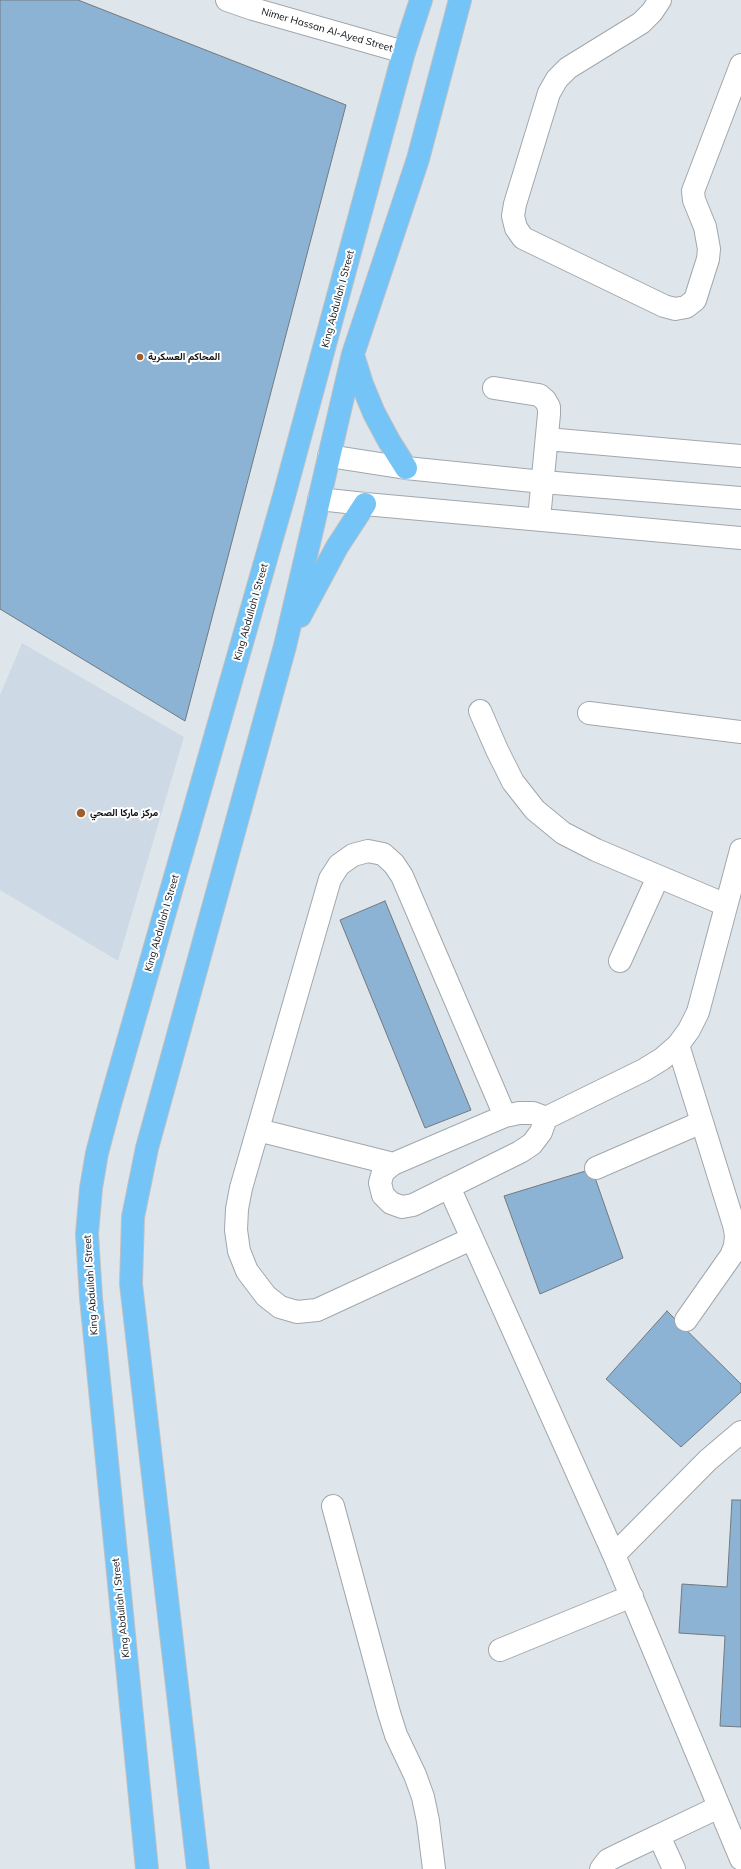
<!DOCTYPE html>
<html>
<head>
<meta charset="utf-8">
<style>
	body { margin:0 }
	canvas { display:block; background:#dfe6eb }
</style>
</head>
<body>
<canvas width="741" height="1869"></canvas>
<script>
const c = document.querySelector('canvas').getContext('2d');
c.lineJoin = 'round';
function fill(path, color) { c.fillStyle = color; c.fill(path, 'evenodd'); }
const poly = rows => new Path2D(rows.map(r => 'M' + r).join(''));
function strokePath(path, color, width, dash) { c.strokeStyle = color; c.lineWidth = width; c.lineCap = dash ? 'butt' : 'round'; c.setLineDash(dash || []); c.stroke(path); }
function drawText(font, color, halo, rows, align = 'center') {
  c.font = font + ' Mulish,Vazirmatn,sans-serif'; c.lineWidth = 4; c.setLineDash([]); c.textBaseline = 'middle'; c.strokeStyle = halo; c.fillStyle = color; for (const [text, x, y, turn = 0] of rows) {
    c.save(); c.translate(x, y); c.rotate((+turn || 0) * Math.PI / 180); c.textAlign = isNaN(turn) ? turn : align; if (halo) c.strokeText(text, 0, 0); c.fillText(text, 0, 0); c.restore();
  }
}
fill(poly([
	[22,643,184,737,118,961,0,890,0,695]
]), '#cddae5');
const building = poly([
	[0,0,78,0,346,105,185,721,0,609,0,0],
	[385,901,471,1110,425,1128,340,920,385,901],
	[592,1169,623,1258,540,1294,504,1196,592,1169],
	[667,1311,741,1384,741,1392,681,1447,606,1379,667,1311],
	[732,1500,741,1500,741,1727,720,1726,725,1636,679,1633,682,1584,727,1587,732,1500]
]);
fill(building, '#8cb3d4');
strokePath(building, '#73797e', 1);
const minor = poly([
	[227,0,253,9,404,52],
	[660,0,652,12,641,23,568,68,557,79,549,93,515,204,513,216,516,228,523,238,664,306,675,309,686,307,695,300,708,259,709,249,705,227,694,200,693,191,741,65],
	[494,388,539,395,545,400,549,407,549,414,539,519],
	[547,439,741,456],
	[329,456,406,468,543,482,741,498],
	[319,499,365,504,741,538],
	[480,711,497,750,513,782,535,810,563,833,596,850,726,905],
	[589,713,741,732],
	[620,961,658,877],
	[678,1045,734,1225,736,1235,735,1246,731,1256,686,1320],
	[546,1118,533,1113,519,1113,505,1116,393,1164,383,1172,380,1183,383,1195,391,1203,402,1207,413,1205,520,1152,532,1144,541,1132,546,1118,644,1070,662,1059,678,1045,689,1030,698,1012,741,850],
	[258,1130,393,1164],
	[596,1168,702,1122],
	[449,1187,614,1555,741,1859],
	[471,1239,317,1310,297,1312,280,1307,266,1296,247,1271,239,1251,236,1230,237,1209,241,1188,330,879,339,865,353,855,368,851,383,854,394,864,402,876,505,1116],
	[333,1506,389,1713,396,1735,415,1775,423,1797,428,1821,434,1869],
	[614,1555,708,1460,741,1432],
	[500,1650,632,1596],
	[659,1836,674,1869],
	[601,1869,608,1860,620,1854,719,1807]
]);
const major = poly([
	[353,355,362,384,374,413,389,441,406,468],
	[300,616,337,547,365,504],
	[147,1869,91,1298,87,1234,91,1188,97,1153,110,1104,284,496,404,52,421,0],
	[198,1869,131,1284,133,1217,147,1148,285,646,353,354,418,159,460,0]
]);
strokePath(minor, '#a1a7ac', 24);
strokePath(major, '#c0c1c1', 24);
strokePath(minor, '#fff', 22);
strokePath(major, '#75c4f7', 22);
for (const [x, y, r, color] of [
	[140,357,4,"#a15e2d"],
	[81,813,5,"#a15e2d"]
]) { const dot = new Path2D(); dot.arc(x, y, r, 0, 2 * Math.PI); c.fillStyle = color; c.fill(dot); strokePath(dot, '#fff', 1.5); }
drawText('10px', '#0d0f11', '#fff', [
	["Nimer Hassan Al-Ayed Street",327,30,16],
	["King Abdullah I Street",338,299,-75],
	["King Abdullah I Street",251,612,-74],
	["King Abdullah I Street",162,923,-74],
	["King Abdullah I Street",91,1285,-94],
	["King Abdullah I Street",121,1608,-96]
]);
drawText('bold 10px', '#0d0f11', '#fff', [
	["المحاكم العسكرية",148,357],
	["مركز ماركا الصحي",90,813]
], 'left');
</script>
</body>
</html>
